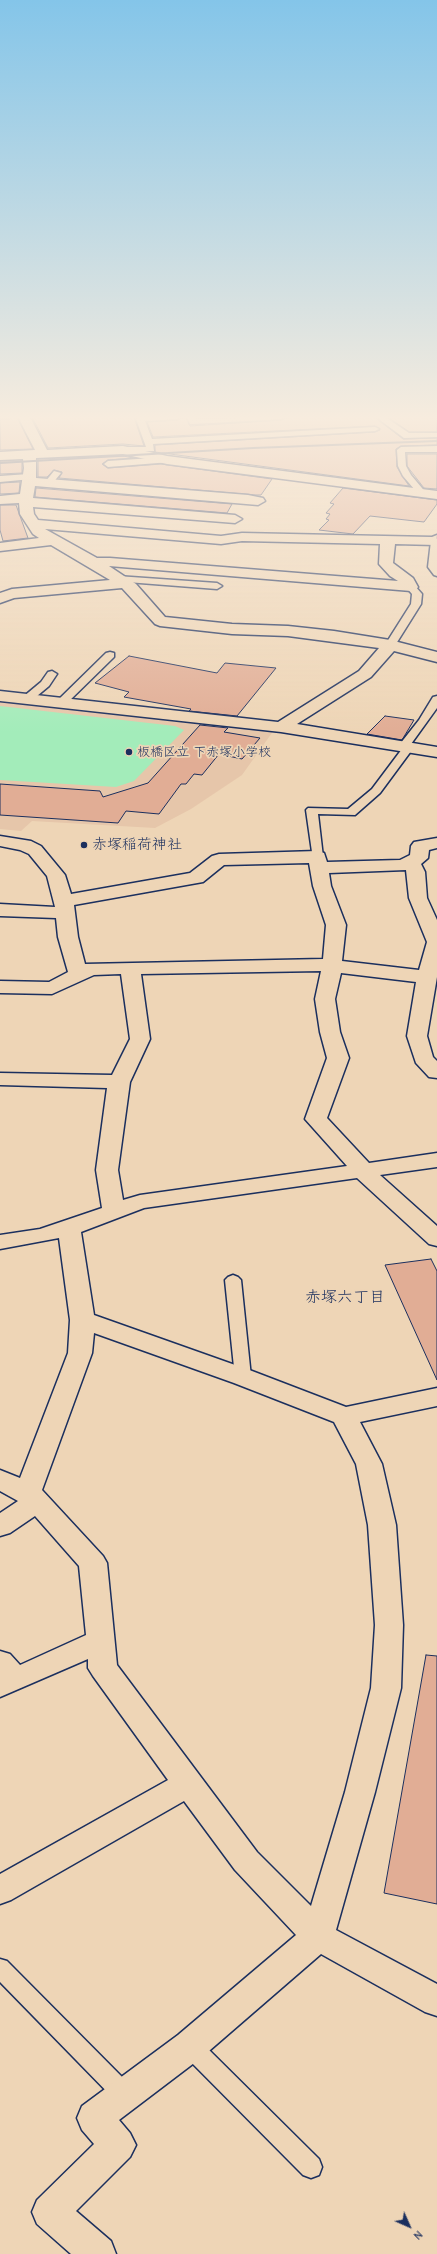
<!DOCTYPE html>
<html>
<head>
<meta charset="utf-8">
<style>
	body { margin:0 }
	#map { position:relative; width:437px; height:2254px; overflow:hidden; background:#eed5b6; font-family:"Comic Neue",sans-serif }
	canvas { display:block }
	.north { position:absolute; left:389px; top:2206px; width:40px; height:40px; -webkit-text-stroke:3px #eed5b6; paint-order:stroke; rotate:135deg; font-size:11px; font-weight:700; line-height:16px; text-align:center; color:#1b2f5e }
	.north::after { content:''; display:block; margin:auto; width:14px; height:18px; background:#1b2f5e; clip-path:polygon(50% 0,100% 100%,50% 72%,0 100%) }
</style>
</head>
<body>
<div id="map">
<canvas width="437" height="2254"></canvas>
<div class="north">N</div>
</div>
<script>
const c = document.querySelector('canvas').getContext('2d');
c.lineJoin = 'round';
function fill(path, color) { c.fillStyle = color; c.fill(path, 'evenodd'); }
const poly = rows => new Path2D(rows.map(r => 'M' + r).join(''));
function strokePath(path, color, width, dash) { c.strokeStyle = color; c.lineWidth = width; c.lineCap = dash ? 'butt' : 'round'; c.setLineDash(dash || []); c.stroke(path); }
function drawText(font, color, halo, rows, align = 'center') {
  c.font = font + ' "Comic Neue","Klee One",sans-serif'; c.lineWidth = 3.5; c.setLineDash([]); c.textBaseline = 'middle'; c.strokeStyle = halo; c.fillStyle = color; for (const [text, x, y, turn = 0] of rows) {
    c.save(); c.translate(x, y); c.rotate((+turn || 0) * Math.PI / 180); c.textAlign = isNaN(turn) ? turn : align; if (halo) c.strokeText(text, 0, 0); c.fillText(text, 0, 0); c.restore();
  }
}
fill(poly([
	[0,701,274,730,242,775,191,809,155,828,32,821,21,831,0,829]
]), '#e6c6aa');
fill(poly([
	[0,706,175,726,184,730,134,781,116,787,0,780]
]), '#a3ecba');
const building = poly([
	[9,417,17,417,33,449,0,450,0,419,10,419,9,417],
	[32,417,136,417,135,420,144,446,123,444,48,448,32,417],
	[183,417,186,417,190,426,282,420,287,417,375,417,403,439,437,438,437,445,401,446,396,449,397,467,409,486,155,452,155,445,375,432,380,430,375,426,153,437,147,422,178,420,183,417],
	[388,417,437,417,437,432,409,432,388,417],
	[407,454,437,454,437,489,424,488,407,466,407,454],
	[123,456,133,458,108,460,102,464,108,468,161,464,272,479,261,495,255,495,59,478,62,472,54,470,47,477,38,477,38,459,123,456],
	[0,461,22,461,22,473,0,474,0,461],
	[20,482,19,493,0,494,0,483,20,482],
	[36,488,232,504,227,513,35,497,36,488],
	[343,488,437,500,437,504,424,522,370,516,353,534,319,530,329,520,326,519,330,514,326,513,334,504,330,503,343,488],
	[0,505,16,505,28,538,3,541,0,530,0,505],
	[129,656,217,673,225,663,276,668,237,716,189,711,191,709,124,697,129,692,95,683,129,656],
	[385,716,414,720,402,740,367,734,385,716],
	[200,725,228,728,224,732,260,738,242,759,219,754,202,775,194,774,186,784,181,784,159,814,126,811,118,823,0,815,0,784,100,791,103,797,148,783,200,725],
	[431,1259,437,1271,437,1380,385,1265,431,1259],
	[426,1655,437,1656,437,1904,384,1893,426,1655]
]);
fill(building, '#e1ad95');
strokePath(building, '#1b2f5e', 1);
const lane = poly([
	[138,417,182,417,178,419,145,421,152,439,375,427,379,429,375,431,153,444,154,451,124,452,123,450,127,447,146,447,136,419,138,417],
	[187,417,195,417,196,419,286,417,282,419,193,424,190,424,187,417],
	[376,417,385,417,409,433,437,433,437,437,404,438,376,417],
	[437,446,437,452,405,452,406,466,411,475,427,494,420,496,403,476,398,466,397,450,401,447,437,446],
	[167,457,170,458,170,462,108,467,104,464,108,461,167,457],
	[54,471,61,473,52,484,46,484,45,482,54,471],
	[29,474,32,475,32,479,0,482,0,476,29,474],
	[436,538,437,539,437,576,434,575,428,567,431,541,436,538],
	[117,576,217,583,222,586,217,589,114,581,114,577,117,576],
	[411,584,414,585,422,594,421,604,394,647,386,647,385,645,411,604,412,594,406,587,411,584],
	[110,652,114,653,114,657,65,705,57,705,57,701,106,653,110,652],
	[52,671,57,674,49,686,31,701,23,701,23,697,41,682,48,672,52,671],
	[437,696,437,708,411,744,414,747,380,793,355,815,318,814,323,857,321,859,313,859,306,810,308,808,348,809,372,789,402,749,399,746,400,744,419,720,433,697,437,696],
	[233,1275,238,1277,241,1280,251,1377,249,1381,243,1382,237,1381,235,1377,225,1280,228,1277,233,1275],
	[0,1959,7,1961,133,2088,136,2095,133,2102,125,2105,117,2102,0,1982,0,1959],
	[190,2036,198,2039,319,2159,322,2167,319,2175,311,2178,303,2175,182,2053,179,2046,182,2039,190,2036]
]);
const street = poly([
	[18,417,30,417,47,450,123,446,167,456,437,491,437,499,167,464,123,454,36,458,36,478,248,495,263,498,265,501,258,505,35,486,33,498,235,515,242,519,235,523,33,507,34,514,38,520,221,536,242,533,432,537,437,535,436,545,395,544,393,563,413,578,418,587,416,590,411,591,109,566,136,584,165,617,232,624,288,626,334,631,390,640,437,652,437,662,394,651,371,677,297,724,437,747,437,757,281,732,0,701,0,691,278,722,359,671,379,648,288,636,232,634,160,626,155,624,122,588,14,598,0,603,0,593,12,589,110,580,51,545,0,551,0,543,39,538,33,534,20,514,19,503,0,504,0,496,20,494,24,468,23,459,0,460,0,452,35,450,18,417],
	[45,529,221,544,242,541,380,544,379,564,390,576,398,581,110,558,97,558,45,529],
	[0,836,31,841,41,846,65,875,71,894,190,873,212,856,219,854,317,851,324,853,327,862,400,860,410,855,411,846,414,842,437,838,437,848,429,850,428,858,421,864,425,872,427,898,437,920,437,977,427,1036,433,1057,437,1061,437,1078,429,1077,416,1063,407,1036,416,982,341,973,335,999,340,1032,349,1058,327,1118,369,1163,437,1153,437,1167,380,1175,437,1226,437,1246,429,1244,357,1178,144,1208,81,1232,94,1315,252,1371,346,1407,437,1388,437,1406,360,1422,382,1464,396,1525,403,1625,401,1688,375,1792,336,1930,437,1984,437,2016,425,2012,321,1954,202,2057,119,2120,130,2133,136,2145,130,2157,76,2211,111,2241,116,2254,71,2254,37,2224,32,2212,37,2200,94,2144,82,2130,77,2118,82,2106,178,2035,296,1935,235,1870,184,1801,11,1900,0,1904,0,1874,168,1780,93,1676,88,1668,88,1659,0,1697,0,1651,10,1654,20,1665,86,1635,79,1566,35,1516,10,1533,0,1536,0,1513,18,1501,0,1491,0,1470,20,1478,68,1353,70,1320,59,1238,0,1249,0,1235,40,1229,102,1208,96,1170,107,1088,0,1085,0,1073,112,1075,130,1039,121,974,94,975,52,994,0,993,0,981,49,982,68,972,58,937,56,918,0,916,0,904,55,907,47,876,29,854,20,850,0,846,0,836],
	[309,863,313,886,326,925,323,959,85,964,78,937,74,905,203,882,224,865,309,863],
	[406,870,409,898,427,942,419,970,342,961,346,925,331,886,329,873,406,870],
	[321,971,315,999,320,1032,327,1058,305,1119,347,1166,140,1195,123,1200,118,1170,130,1082,150,1039,141,974,321,971],
	[94,1333,234,1383,334,1422,356,1464,368,1525,375,1625,371,1688,345,1792,311,1906,257,1852,117,1665,107,1563,103,1556,42,1490,92,1353,94,1333]
]);
strokePath(lane, '#1b2f5e', 3);
strokePath(street, '#1b2f5e', 3);
fill(lane, '#eed5b6');
fill(street, '#eed5b6');
strokePath(poly([
	[0,463,253,448,437,441]
]), '#1b2f5e', 2);
const sky = c.createLinearGradient(0, 0, 0, 733);
sky.addColorStop(0, '#84c5e9');
sky.addColorStop(0.57, '#f7ecde');
sky.addColorStop(1, '#f7ecde00');
c.fillStyle = sky;
c.fillRect(0, 0, 437, 733);
for (const [x, y, r, color] of [
	[129,752,4,"#1b2f5e"],
	[84,845,4,"#1b2f5e"]
]) { const dot = new Path2D(); dot.arc(x, y, r, 0, 2 * Math.PI); c.fillStyle = color; c.fill(dot); strokePath(dot, '#eed5b6', 1.5); }
drawText('13px', '#1b2f5e', '#eed5b6', [
	["板橋区立 下赤塚小学校",137,752]
], 'left');
drawText('15px', '#1b2f5e', '#eed5b6', [
	["赤塚稲荷神社",92,845]
], 'left');
drawText('16px', '#1b2f5e', '#eed5b6', [
	["赤塚六丁目",345,1297]
]);
</script>
</body>
</html>
